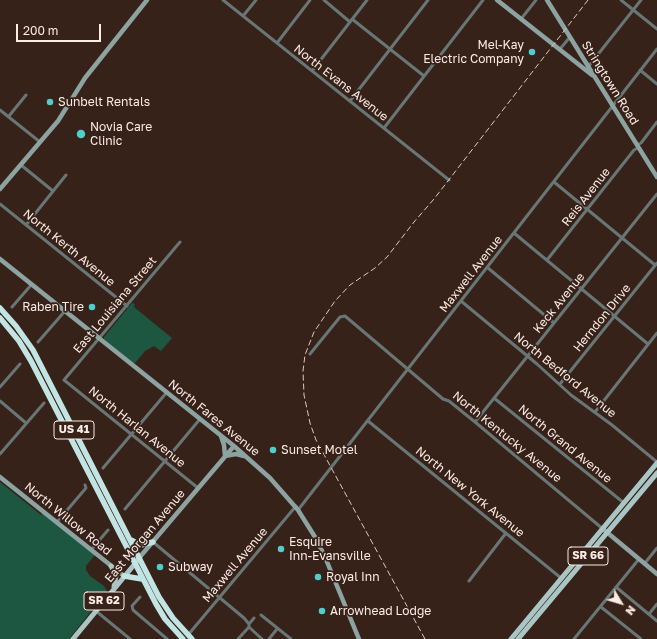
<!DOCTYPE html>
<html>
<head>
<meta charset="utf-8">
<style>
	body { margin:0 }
	#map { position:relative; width:657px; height:639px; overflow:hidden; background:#372219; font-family:"Golos Text",sans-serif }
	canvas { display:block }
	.north { position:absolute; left:601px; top:583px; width:40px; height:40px; -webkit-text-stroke:3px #372219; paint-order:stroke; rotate:128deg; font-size:11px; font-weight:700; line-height:16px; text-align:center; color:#fbece6 }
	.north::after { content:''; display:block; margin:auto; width:14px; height:18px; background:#fbece6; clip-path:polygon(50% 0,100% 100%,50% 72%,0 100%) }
	.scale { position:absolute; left:16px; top:24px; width:85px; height:18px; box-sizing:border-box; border:2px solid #fbece6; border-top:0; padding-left:5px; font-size:12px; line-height:14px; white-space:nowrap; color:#fbece6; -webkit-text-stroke:3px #372219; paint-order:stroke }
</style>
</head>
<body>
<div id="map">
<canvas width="657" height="639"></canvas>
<div class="north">N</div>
<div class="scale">200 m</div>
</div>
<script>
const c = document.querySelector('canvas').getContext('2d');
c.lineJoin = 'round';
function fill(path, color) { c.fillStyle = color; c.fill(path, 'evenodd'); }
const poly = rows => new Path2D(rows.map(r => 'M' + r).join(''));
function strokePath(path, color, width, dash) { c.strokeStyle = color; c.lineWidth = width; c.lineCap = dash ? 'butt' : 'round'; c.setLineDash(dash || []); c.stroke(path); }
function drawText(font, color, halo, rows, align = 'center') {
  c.font = font + ' "Golos Text",sans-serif'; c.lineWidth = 3.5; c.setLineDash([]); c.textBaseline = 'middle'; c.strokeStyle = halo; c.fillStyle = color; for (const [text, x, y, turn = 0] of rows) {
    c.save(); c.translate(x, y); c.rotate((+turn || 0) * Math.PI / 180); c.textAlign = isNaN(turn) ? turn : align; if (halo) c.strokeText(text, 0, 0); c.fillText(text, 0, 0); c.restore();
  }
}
fill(poly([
	[132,303,135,304,134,307,172,338,161,351,154,346,145,351,135,363,133,363,104,339,104,337],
	[0,482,41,515,43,513,95,555,86,566,86,570,90,576,104,586,107,591,69,639,0,639]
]), '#1e5741');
strokePath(poly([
	[223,0,449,180],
	[324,0,350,22],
	[621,0,657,29],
	[243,16,256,0],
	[352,19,424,76],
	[521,19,536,0],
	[277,43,310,0],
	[560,49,570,37],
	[588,67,641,0],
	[640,70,657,84],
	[312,71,367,0],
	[350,101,428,0],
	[0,110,40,142],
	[9,116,26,95],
	[384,128,483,0],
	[637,145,641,143,657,122],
	[21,165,53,191],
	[554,182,655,265],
	[0,204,127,306],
	[26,225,66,175],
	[514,233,648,344],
	[180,242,64,380,198,488],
	[547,260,634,150,638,148,639,149],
	[488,268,554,323],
	[461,301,537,364,571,395,612,425,657,462],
	[12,307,32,284],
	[38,342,65,311],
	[310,354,340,317,345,316,443,399,449,401,475,422,603,529],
	[560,384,657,263],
	[0,387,20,364],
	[494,398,624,503],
	[0,401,26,423],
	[595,412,657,333],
	[368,421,561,578],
	[475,422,657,194],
	[0,454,44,403],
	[103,468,167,392],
	[125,509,200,419],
	[298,510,657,49],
	[57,522,86,488,85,485],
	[153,542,244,618,249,624],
	[91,550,108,530],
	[645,563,657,548],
	[469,581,506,533],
	[616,587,657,621],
	[140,597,132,606,133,610,167,639],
	[601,607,641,639],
	[96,611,130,639],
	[649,614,657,604],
	[261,615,291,639],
	[249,627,262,639],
	[188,635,296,506],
	[238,639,249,627,249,624,254,618],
	[269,639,277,629],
	[574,639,639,559]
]), '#687676', 3);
strokePath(poly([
	[497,0,592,75],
	[547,0,657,177],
	[0,189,58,121,85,78,147,0],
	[0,259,234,446,270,478,298,510,315,537,325,557,359,639],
	[221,436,224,445,225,456,236,454,244,456],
	[0,477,124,576],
	[603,529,657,574],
	[139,558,234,446]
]), '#8da3a2', 4.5);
strokePath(poly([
	[111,566,116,575,114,587],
	[73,639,138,560],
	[511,639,657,463],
	[518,639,657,473]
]), '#a9c6c4', 5);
strokePath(poly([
	[0,308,16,326,33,350,159,597,173,618,192,639],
	[0,318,19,341,31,361,156,604,165,619,183,639],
	[131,540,141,545,153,542],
	[124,576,142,579]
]), '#c2e5e4', 5.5);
strokePath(poly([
	[425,639,316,440,310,423,304,395,303,371,305,355,314,332,335,301,350,285,375,268,387,257,414,222,434,199,588,0]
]), '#dac9c3', 1, [6, 3]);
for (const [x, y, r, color] of [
	[532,52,4,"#52cdcc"],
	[50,102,4,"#52cdcc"],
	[81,134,5,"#52cdcc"],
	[92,307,4,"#52cdcc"],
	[273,450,4,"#52cdcc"],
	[281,549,4,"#52cdcc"],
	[160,567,4,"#52cdcc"],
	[318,577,4,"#52cdcc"],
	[322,611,4,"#52cdcc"]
]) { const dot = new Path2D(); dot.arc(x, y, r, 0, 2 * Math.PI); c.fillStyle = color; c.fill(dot); strokePath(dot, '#372219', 1.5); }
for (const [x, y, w] of [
	[74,430,40],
	[588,556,40],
	[104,601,40]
]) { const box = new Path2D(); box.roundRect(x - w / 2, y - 9, w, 18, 3); c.fillStyle = '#372219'; c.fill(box); strokePath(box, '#fbece6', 1); }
drawText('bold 11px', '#fbece6', null, [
	["US 41",74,430],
	["SR 66",588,556],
	["SR 62",104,601]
]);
drawText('12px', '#fbece6', '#372219', [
	["Mel-Kay",524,45,"right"],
	["Electric Company",524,59,"right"],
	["Sunbelt Rentals",58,102],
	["Novia Care",90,127],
	["Clinic",90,141],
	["Raben Tire",84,307,"right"],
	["Sunset Motel",281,450],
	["Esquire",289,542],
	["Inn-Evansville",289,556],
	["Subway",168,567],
	["Royal Inn",326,577],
	["Arrowhead Lodge",330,611]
], 'left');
drawText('12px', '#fbece6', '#372219', [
	["North Evans Avenue",341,83,38],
	["Stringtown Road",610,83,58],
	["Reis Avenue",586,197,-52],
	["North Kerth Avenue",69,248,39],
	["Maxwell Avenue",471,274,-52],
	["Keck Avenue",559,303,-51],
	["East Louisiana Street",115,305,-50],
	["Herndon Drive",602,318,-51],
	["North Bedford Avenue",565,375,39],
	["North Fares Avenue",214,418,39],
	["North Harlan Avenue",137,427,39],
	["North Kentucky Avenue",507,437,39],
	["North Grand Avenue",565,444,39],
	["North New York Avenue",470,492,39],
	["North Willow Road",68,519,39],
	["East Morgan Avenue",145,536,-50],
	["Maxwell Avenue",235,565,-50]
]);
</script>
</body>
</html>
